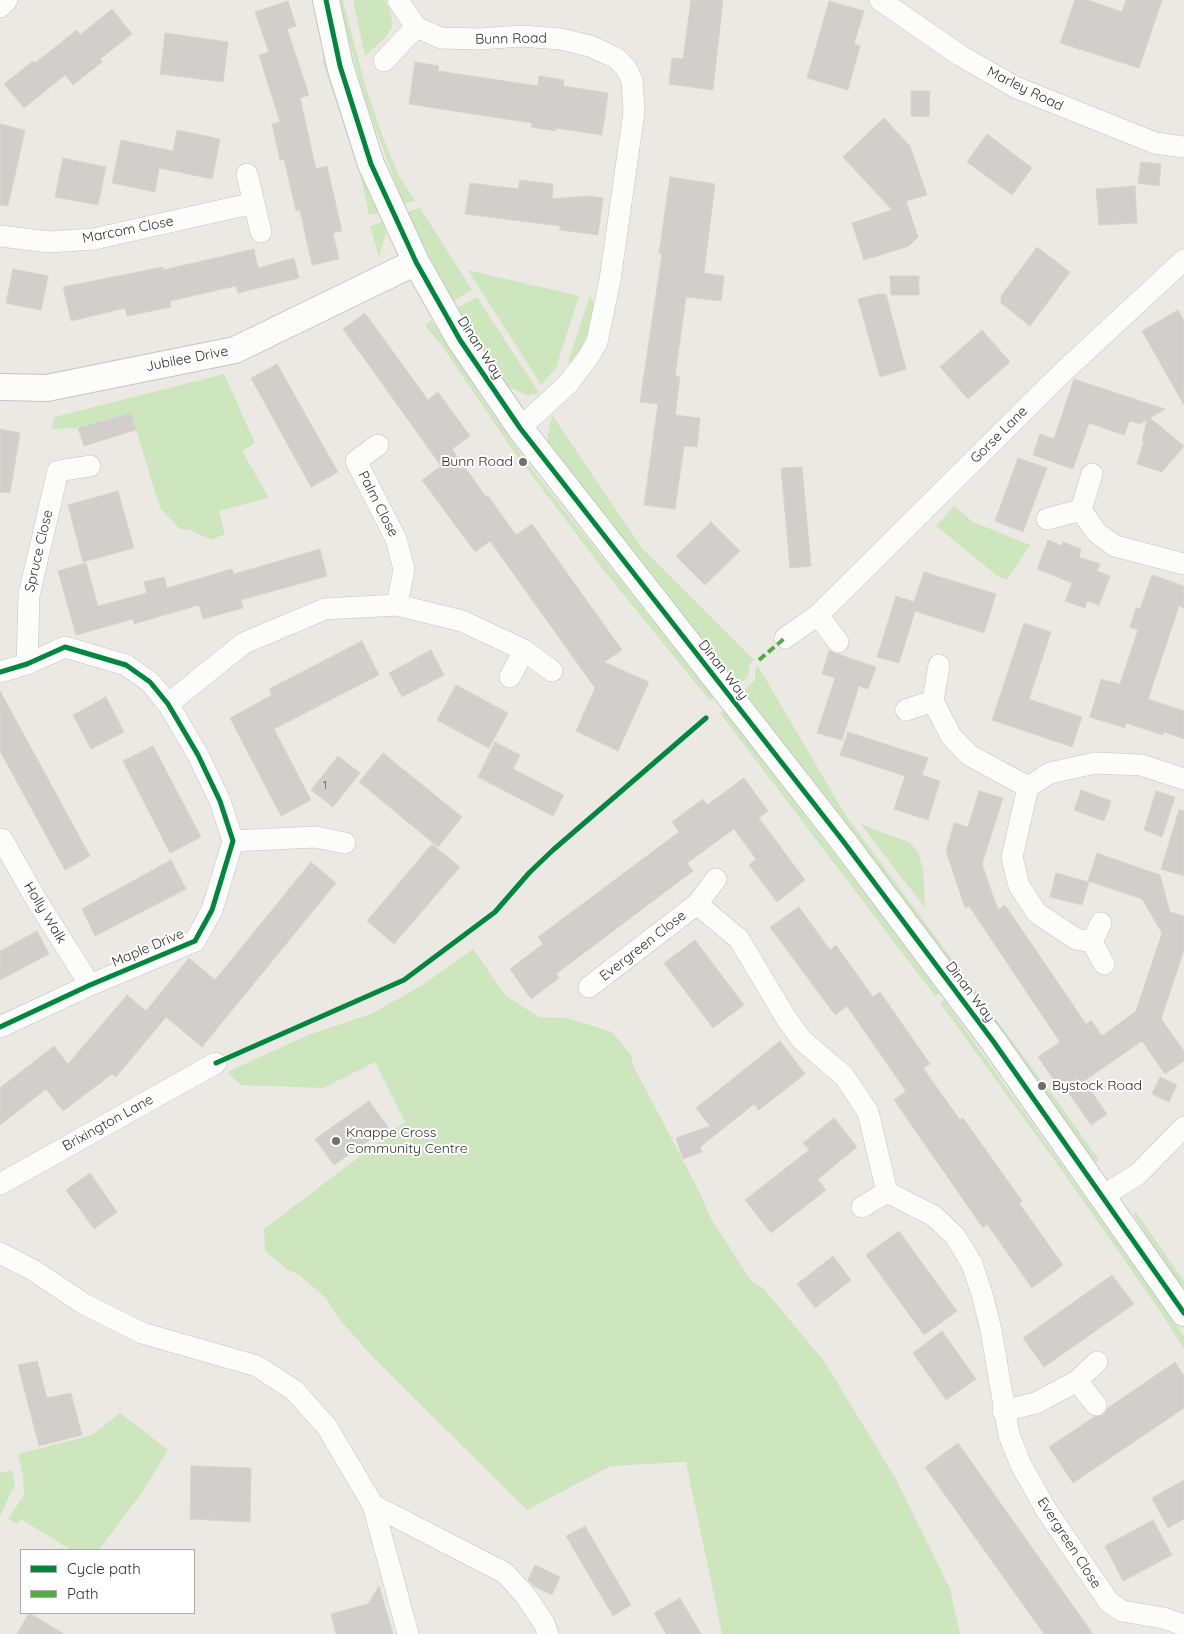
<!DOCTYPE html>
<html>
<head>
<meta charset="utf-8">
<style>
	body { margin:0 }
	#map { position:relative; width:1184px; height:1634px; overflow:hidden; background:#ece8e4; font-family:Quicksand,sans-serif }
	canvas { display:block }
	.legend { position:absolute; left:20px; top:1549px; width:175px; height:65px; box-sizing:border-box; background:#fff; border:1px solid #ababab; margin:0; padding:6px 9px; list-style:none; font-size:15px; color:#2e2e2e }
	.legend li { display:flex; align-items:center; gap:10px; height:25px }
	.legend b { width:25px; border:1px solid #ababab }
</style>
</head>
<body>
<div id="map">
<canvas width="1184" height="1634"></canvas>
<ul class="legend">
<li><b style="height:6px;background:#00873e"></b>Cycle path</li>
<li><b style="height:6px;background:#54ab44"></b>Path</li>
</ul>
</div>
<script>
const c = document.querySelector('canvas').getContext('2d');
c.lineJoin = 'round';
function fill(path, color) { c.fillStyle = color; c.fill(path, 'evenodd'); }
const poly = rows => new Path2D(rows.map(r => 'M' + r).join(''));
function strokePath(path, color, width, dash) { c.strokeStyle = color; c.lineWidth = width; c.lineCap = dash ? 'butt' : 'round'; c.setLineDash(dash || []); c.stroke(path); }
function drawText(font, color, halo, rows, align = 'center') {
  c.font = font + ' Quicksand,sans-serif'; c.lineWidth = 4; c.setLineDash([]); c.textBaseline = 'middle'; c.strokeStyle = halo; c.fillStyle = color; for (const [text, x, y, turn = 0] of rows) {
    c.save(); c.translate(x, y); c.rotate((+turn || 0) * Math.PI / 180); c.textAlign = isNaN(turn) ? turn : align; if (halo) c.strokeText(text, 0, 0); c.fillText(text, 0, 0); c.restore();
  }
}
fill(poly([
	[338,0,343,0,365,85,384,140,398,174,415,201,403,204,365,99],
	[353,0,385,0,391,13,392,28,383,40,365,56],
	[325,57,346,126,378,213,369,215,361,178,322,59],
	[420,208,472,290,452,302,407,212],
	[383,222,386,233,379,257,370,226],
	[468,270,579,296,556,368,541,385],
	[590,295,596,309,593,321,578,356,573,364,568,362],
	[477,297,539,393,529,396,505,385,457,308],
	[431,320,480,396,523,457,519,459,440,343,425,326],
	[224,374,255,443,242,451,269,498,219,511,225,534,211,540,190,530,180,529,160,508,131,413,78,428,52,429,54,417],
	[552,415,642,548,754,660,749,665,748,677,738,685,648,575,553,452,547,439],
	[528,464,714,698,710,701,602,568,525,466],
	[954,506,973,522,1030,545,1007,580,999,577,936,526],
	[758,666,845,814,1041,1080,1038,1082,831,805,743,691,755,680,755,669],
	[724,710,870,900,939,993,935,996,720,713],
	[859,822,870,828,909,842,918,852,923,869,925,908],
	[473,949,506,996,539,1017,567,1018,612,1032,631,1055,633,1065,699,1191,710,1217,752,1282,763,1288,824,1361,896,1479,950,1589,960,1634,722,1634,686,1462,611,1466,527,1510,371,1355,340,1320,326,1298,298,1274,288,1270,265,1251,264,1229,405,1122,375,1062,323,1088,241,1085,227,1072,308,1035,371,1014,421,986],
	[944,1000,1184,1336,1184,1349,1160,1311,1063,1172,940,1003],
	[1048,1088,1099,1160,1096,1162,1090,1156,1043,1091],
	[1135,1211,1184,1281,1184,1291,1158,1254,1134,1215],
	[120,1413,168,1450,143,1491,99,1550,71,1550,21,1519,17,1524,8,1519,24,1495,23,1477,18,1454,92,1435],
	[12,1470,15,1484,0,1516,0,1473]
]), '#cee6be');
const building = poly([
	[691,0,723,0,713,90,669,84,672,58,683,59,691,0],
	[1075,0,1088,0,1122,12,1126,0,1162,0,1139,68,1060,43,1075,0],
	[288,1,296,26,287,29,309,95,300,98,316,169,327,166,342,231,333,233,339,259,312,265,300,210,296,211,284,159,280,160,272,124,280,122,259,55,269,52,255,12,288,1],
	[829,1,864,11,854,44,860,46,848,90,807,78,829,1],
	[112,9,132,34,100,59,102,62,73,85,65,75,24,108,4,84,33,61,35,63,77,30,80,35,112,9],
	[165,33,228,42,223,82,160,74,165,33],
	[415,62,439,66,438,71,538,86,539,76,564,80,563,86,608,93,602,135,556,128,556,131,531,127,532,123,409,104,415,62],
	[911,91,930,91,929,117,911,116,911,91],
	[884,118,910,146,927,195,906,201,918,237,909,246,864,260,852,223,892,210,843,157,884,118],
	[0,124,25,130,8,206,0,205,0,124],
	[177,130,220,139,212,179,159,168,155,192,112,183,121,140,173,151,177,130],
	[987,134,1032,168,1012,195,967,162,987,134],
	[63,158,106,167,98,205,55,197,63,158],
	[1141,162,1161,164,1159,186,1138,183,1141,162],
	[670,177,715,184,704,273,724,276,721,301,686,297,675,376,680,377,675,415,700,418,697,447,684,446,675,509,644,505,658,404,640,402,662,254,659,254,670,177],
	[520,180,553,184,552,199,587,196,603,198,598,235,560,230,560,226,465,214,470,183,518,189,520,180],
	[1135,186,1137,223,1099,225,1096,189,1135,186],
	[1037,247,1070,272,1030,326,1001,303,1001,296,1037,247],
	[254,249,258,268,294,258,299,278,238,293,236,286,170,301,171,307,127,316,125,308,71,321,63,287,163,267,163,270,254,249],
	[13,269,48,276,41,310,6,303,13,269],
	[890,276,919,276,919,295,891,295,890,276],
	[878,294,886,294,906,369,880,377,858,299,878,294],
	[1178,310,1184,321,1184,405,1142,331,1178,310],
	[365,313,428,400,438,392,470,436,452,449,486,497,488,496,516,535,532,524,622,650,604,662,649,682,618,751,576,731,595,688,490,541,475,552,422,480,441,466,343,329,365,313],
	[982,330,1010,362,968,399,940,367,982,330],
	[277,364,338,472,311,487,251,378,277,364],
	[1074,379,1165,409,1150,418,1184,446,1162,472,1137,464,1144,441,1142,441,1147,420,1140,424,1130,421,1124,435,1089,423,1073,469,1033,455,1040,434,1054,439,1074,379],
	[131,413,136,430,84,446,78,428,131,413],
	[0,429,20,433,10,493,0,492,0,429],
	[1018,458,1047,468,1023,532,995,521,1018,458],
	[802,467,811,566,790,568,781,468,802,467],
	[118,491,134,548,83,562,68,505,118,491],
	[711,522,740,551,705,585,676,556,711,522],
	[1048,540,1062,546,1063,542,1081,549,1079,557,1100,564,1097,571,1110,576,1099,605,1087,601,1085,608,1065,601,1072,583,1037,569,1048,540],
	[320,549,327,576,241,600,243,608,203,619,199,605,134,624,133,619,76,635,58,571,86,563,98,606,147,593,144,582,164,577,167,588,232,569,234,574,320,549],
	[924,572,996,594,984,633,915,611,899,663,877,657,896,596,914,602,924,572],
	[1152,575,1184,586,1184,608,1179,606,1148,699,1184,711,1184,739,1164,732,1163,735,1126,723,1125,728,1090,717,1101,679,1120,684,1138,630,1130,627,1136,608,1140,609,1152,575],
	[1024,623,1051,632,1029,699,1082,717,1072,747,992,720,1024,623],
	[362,641,379,675,274,729,311,800,281,816,230,718,272,695,269,689,362,641],
	[431,650,444,675,402,697,389,673,431,650],
	[829,651,876,667,868,689,859,686,842,740,817,733,835,678,822,674,829,651],
	[456,685,508,713,489,748,437,720,456,685],
	[0,691,90,856,65,870,0,751,0,691],
	[106,697,124,732,91,749,73,715,106,697],
	[848,732,928,758,922,775,940,781,928,820,894,809,905,776,840,755,848,732],
	[495,742,520,755,513,769,564,795,553,816,478,777,495,742],
	[153,746,201,837,170,853,123,761,153,746],
	[383,753,462,817,438,847,359,782,383,753],
	[338,756,360,773,333,807,311,790,338,756],
	[744,778,768,811,759,818,805,880,777,902,749,865,756,859,734,829,687,863,693,871,556,974,559,978,531,999,510,969,543,944,538,937,679,832,672,822,703,799,707,805,744,778],
	[1081,790,1111,801,1104,821,1074,810,1081,790],
	[979,791,1003,798,982,864,998,910,1005,905,1086,1024,1091,1020,1102,1036,1136,1011,1162,933,1142,899,1088,881,1097,853,1160,875,1170,912,1184,916,1184,950,1161,1019,1184,1051,1184,1061,1165,1074,1142,1041,1084,1081,1107,1114,1091,1125,1068,1092,1064,1094,1038,1057,1060,1042,969,906,965,908,946,851,954,823,968,827,979,791],
	[1156,791,1175,797,1162,837,1144,830,1156,791],
	[1179,810,1184,811,1184,876,1161,869,1179,810],
	[432,844,460,867,394,944,367,921,432,844],
	[171,860,186,889,95,936,82,909,171,860],
	[311,862,336,883,202,1047,166,1017,116,1077,112,1074,63,1111,46,1089,0,1125,0,1088,54,1046,68,1064,127,995,146,1011,189,958,215,980,311,862],
	[1056,873,1089,882,1082,905,1050,897,1056,873],
	[799,907,830,950,836,945,873,997,880,992,930,1064,923,1068,960,1120,963,1118,1022,1201,1019,1203,1063,1265,1032,1288,987,1224,983,1228,894,1100,906,1091,847,1006,835,1015,770,927,799,907],
	[37,931,49,954,0,980,0,951,37,931],
	[695,940,744,1005,713,1028,664,963,695,940],
	[780,1041,805,1074,759,1110,754,1104,700,1147,702,1152,683,1159,676,1138,710,1126,696,1108,780,1041],
	[1160,1077,1177,1085,1169,1102,1152,1094,1160,1077],
	[369,1101,388,1127,334,1165,315,1139,369,1101],
	[834,1118,857,1147,818,1179,826,1190,771,1233,745,1200,809,1150,803,1143,834,1118],
	[90,1173,117,1212,94,1229,66,1190,90,1173],
	[899,1231,957,1311,924,1335,866,1255,899,1231],
	[833,1256,851,1280,815,1308,797,1284,833,1256],
	[1112,1275,1134,1304,1044,1367,1023,1338,1112,1275],
	[942,1331,976,1379,946,1400,913,1353,942,1331],
	[37,1361,47,1398,71,1393,82,1435,39,1446,18,1365,37,1361],
	[1175,1362,1184,1376,1184,1408,1073,1483,1049,1447,1094,1417,1103,1415,1108,1408,1175,1362],
	[958,1443,1093,1634,1044,1634,925,1467,958,1443],
	[191,1466,251,1468,250,1522,190,1519,191,1466],
	[1184,1480,1184,1519,1168,1528,1152,1498,1184,1480],
	[1153,1520,1172,1555,1123,1581,1105,1546,1153,1520],
	[585,1526,631,1605,613,1616,566,1536,585,1526],
	[535,1565,560,1577,552,1595,534,1586,528,1580,535,1565],
	[379,1586,393,1634,336,1634,331,1614,368,1604,379,1586],
	[680,1598,701,1634,666,1634,654,1613,680,1598],
	[29,1613,64,1634,17,1634,29,1613]
]);
fill(building, '#d1cecb');
strokePath(building, '#d7d4d0', 1);
const minor = poly([
	[398,0,416,27],
	[880,0,961,56,1015,87,1155,143,1184,147],
	[0,7,7,0],
	[384,61,416,27,441,38,480,39,521,36,561,39,590,46,616,58,626,68,632,80,634,112,610,280,597,342,589,356,568,384,520,428],
	[247,174,261,232],
	[0,236,49,242,94,239,254,203],
	[378,445,356,461,396,539,404,569,397,605],
	[1081,510,1097,533,1115,546,1184,564],
	[1047,519,1081,510,1092,474],
	[818,615,838,642],
	[785,638,818,615,1063,372,1184,260],
	[27,664,29,595,58,471,90,466],
	[0,672,27,664,65,647,126,665,150,682,168,704,198,755,220,801,233,841,212,910,195,941,90,985,0,1027],
	[510,677,524,650],
	[933,701,951,736,969,755,1028,787],
	[168,704,244,643,325,609,397,605,462,621,524,650,552,671],
	[906,710,933,701,939,665],
	[2,839,34,896,90,985],
	[233,841,315,837,345,843],
	[716,879,697,904,739,939,786,1018,802,1040,844,1076,868,1112,887,1192],
	[1101,923,1092,942,1104,964],
	[1092,942,1076,939,1037,913,1019,886,1012,857,1028,787,1050,773,1095,763,1141,765,1184,779],
	[589,987,697,904],
	[0,1184,216,1063],
	[1103,1196,1138,1174,1184,1127],
	[862,1207,887,1192,934,1216,955,1236,972,1264,982,1294,991,1330,1009,1435,1021,1465,1048,1513,1109,1602,1122,1611,1163,1618,1181,1624],
	[0,1253,33,1270,84,1304,142,1333,257,1366,295,1391,327,1427,373,1505,408,1634],
	[1077,1381,1096,1405],
	[1003,1411,1036,1403,1077,1381,1097,1362],
	[373,1505,505,1573,525,1595,544,1623,548,1634]
]);
const tertiary = poly([
	[326,0,340,66,371,164,416,262,460,340,520,428,843,841,993,1041,1184,1313],
	[0,387,47,388,235,350,416,262]
]);
strokePath(minor, '#c5c4c5', 22);
strokePath(tertiary, '#c5c4c5', 28);
strokePath(minor, '#fcfcfb', 21);
strokePath(tertiary, '#fcfcfb', 26);
strokePath(poly([
	[759,660,785,638]
]), '#54ab44', 4, [8, 4]);
strokePath(poly([
	[326,0,340,66,371,164,416,262,460,340,520,428,843,841,993,1041,1184,1313],
	[0,672,27,664,65,647,126,665,150,682,168,704,198,755,220,801,233,841,212,910,195,941,90,985,0,1027],
	[216,1063,404,980,495,912,529,873,553,850,706,718]
]), '#00873e', 5);
for (const [x, y, r, color] of [
	[523,462,5,"#706f6e"],
	[1042,1086,5,"#706f6e"],
	[336,1141,5,"#706f6e"]
]) { const dot = new Path2D(); dot.arc(x, y, r, 0, 2 * Math.PI); c.fillStyle = color; c.fill(dot); strokePath(dot, '#fff', 2); }
drawText('11px', '#585857', null, [
	["1",325,786]
]);
drawText('14px', '#2e2e2e', '#fff', [
	["Bunn Road",511,39,-1],
	["Marley Road",1025,89,26],
	["Marcom Close",128,230,-11],
	["Dinan Way",480,348,57],
	["Jubilee Drive",187,359,-11],
	["Gorse Lane",999,435,-45],
	["Palm Close",378,504,63],
	["Spruce Close",39,551,-77],
	["Dinan Way",723,670,52],
	["Holly Walk",45,913,59],
	["Evergreen Close",643,946,-38],
	["Maple Drive",148,948,-23],
	["Dinan Way",970,992,53],
	["Brixington Lane",108,1123,-29],
	["Evergreen Close",1069,1543,57]
]);
drawText('14px', '#2e2e2e', '#fff', [
	["Bunn Road",513,462,"right"],
	["Bystock Road",1052,1086],
	["Knappe Cross",346,1133],
	["Community Centre",346,1149]
], 'left');
</script>
</body>
</html>
